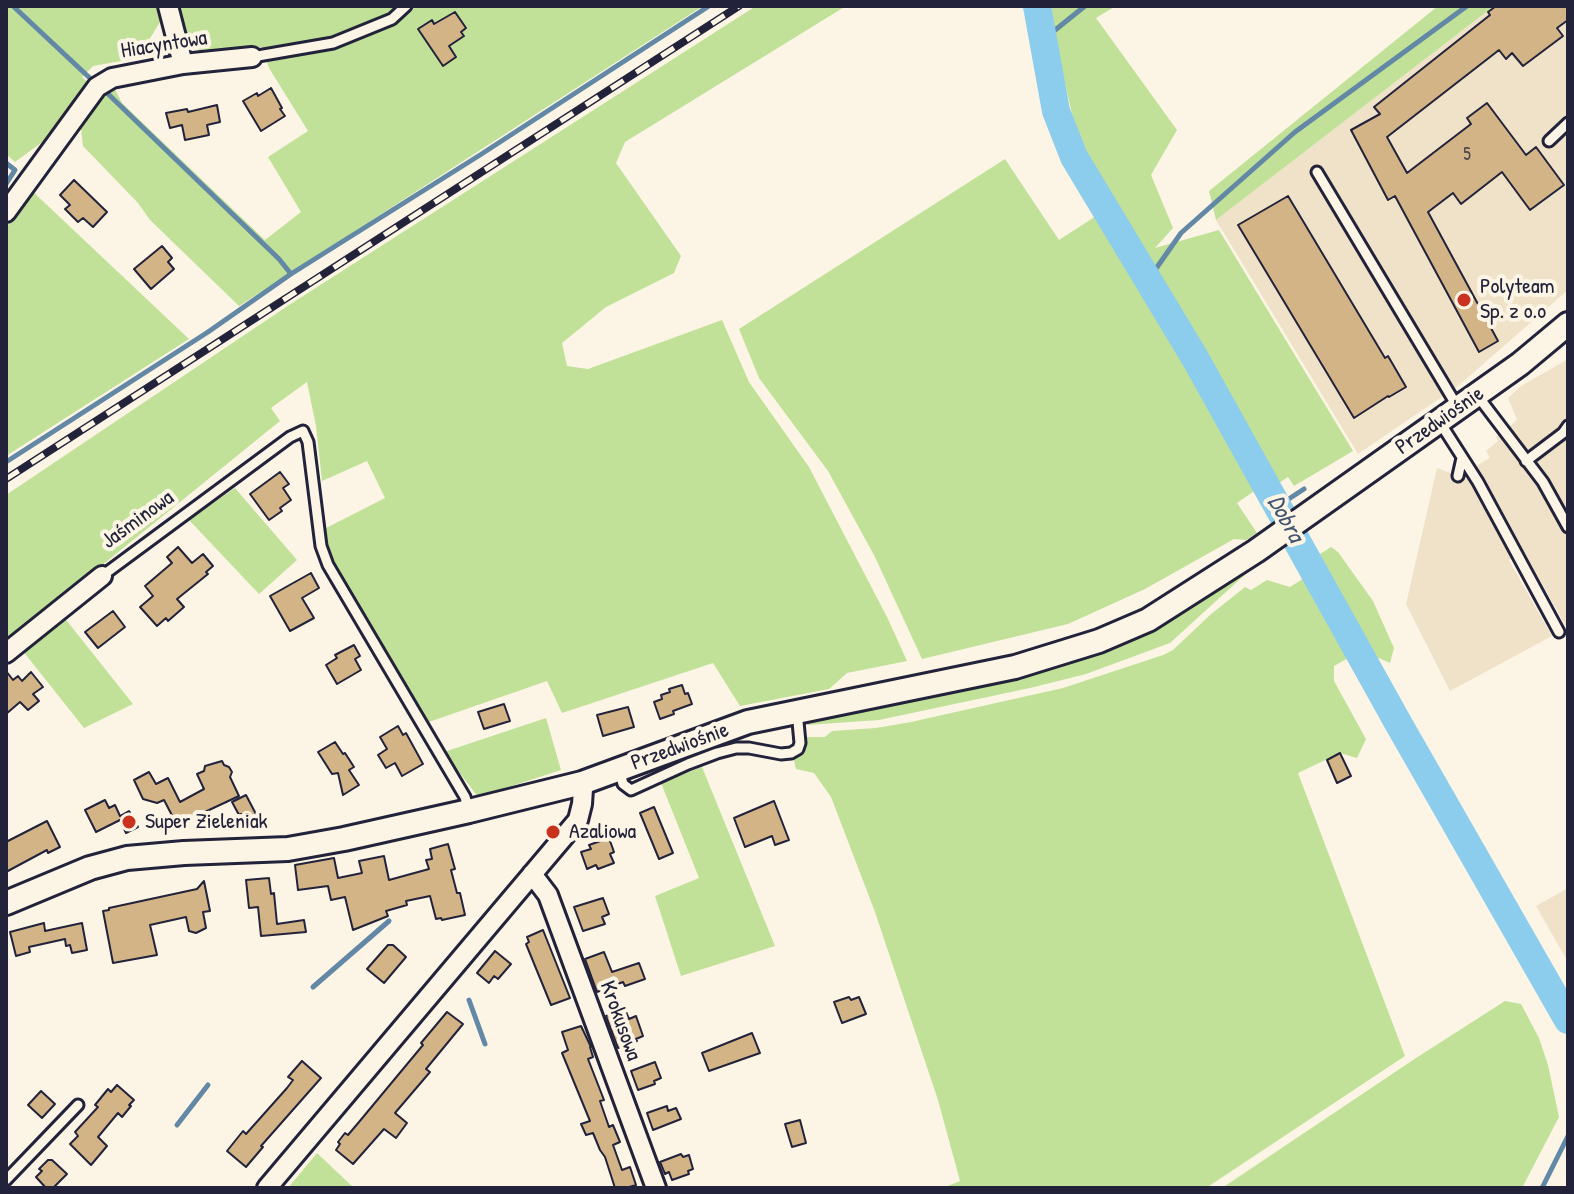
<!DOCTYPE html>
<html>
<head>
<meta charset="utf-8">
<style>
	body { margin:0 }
	#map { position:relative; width:1574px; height:1194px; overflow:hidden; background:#fcf5e5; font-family:"Patrick Hand",sans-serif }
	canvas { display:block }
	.frame { position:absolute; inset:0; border:8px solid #22223b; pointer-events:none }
</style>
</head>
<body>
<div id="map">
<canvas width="1574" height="1194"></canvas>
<div class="frame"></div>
</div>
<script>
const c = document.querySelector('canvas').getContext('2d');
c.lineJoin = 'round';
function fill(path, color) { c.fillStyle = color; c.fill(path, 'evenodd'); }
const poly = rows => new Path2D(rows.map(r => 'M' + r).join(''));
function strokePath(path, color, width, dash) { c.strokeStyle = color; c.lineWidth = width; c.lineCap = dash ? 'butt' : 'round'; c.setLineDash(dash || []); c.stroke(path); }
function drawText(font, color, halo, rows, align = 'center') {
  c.font = font + ' "Patrick Hand",sans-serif'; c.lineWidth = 8; c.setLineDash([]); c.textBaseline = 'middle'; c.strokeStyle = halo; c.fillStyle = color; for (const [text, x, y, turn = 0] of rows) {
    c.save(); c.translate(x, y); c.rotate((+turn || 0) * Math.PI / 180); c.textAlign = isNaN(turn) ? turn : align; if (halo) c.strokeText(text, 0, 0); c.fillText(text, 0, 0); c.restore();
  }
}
fill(poly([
	[1494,6,1568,6,1568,290,1458,386,1358,454,1216,220],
	[1568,359,1568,630,1476,466,1490,458,1486,451,1498,441,1496,437,1517,420,1508,398,1521,386],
	[1437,468,1469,480,1512,559,1509,560,1514,569,1552,636,1450,691,1406,604],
	[1568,888,1568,962,1536,906]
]), '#efe2c8');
fill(poly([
	[6,6,157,6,160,22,138,58,93,66,82,77,91,85,56,132,15,162,6,154],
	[179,6,703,6,239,306,150,220,138,203,83,146,81,128,88,110,112,83,122,103,265,240,301,212,268,157,308,131,269,68,262,47,199,51,186,38],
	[756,6,846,6,625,142,616,163,681,256,674,273,606,307,562,343,567,366,588,369,722,320,749,382,809,467,888,619,907,661,847,673,829,689,740,706,713,663,562,713,547,681,426,723,329,554,326,528,385,498,367,461,322,481,316,426,307,382,271,408,280,421,6,643,6,495,289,305],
	[1051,6,1116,6,1096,18,1177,130,1151,175,1173,228,1155,248,1219,230,1353,451,1294,486,1288,477,1273,487,1219,395,1208,403,1257,489,1237,503,1257,533,1246,540,1234,539,1145,589,1068,624,922,659,875,557,828,471,759,378,739,329,1005,159,1059,240,1096,216,1122,255,1146,250,1082,157,1056,44],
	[1438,6,1494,6,1216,220,1209,191],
	[29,188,189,339,6,456,6,229],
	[235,488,297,560,259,594,189,520],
	[1331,547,1338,552,1373,601,1394,648,1390,663,1374,656,1320,554],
	[1248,569,1249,571,1170,643,1086,674,1030,688,879,720,807,725,814,717,1012,677,1073,662,1113,648,1150,631,1185,611],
	[1306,573,1352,656,1334,666,1334,681,1366,739,1357,758,1340,753,1298,773,1405,1056,1206,1188,943,1188,960,1181,938,1100,875,912,831,797,814,773,796,769,793,756,804,748,807,737,825,737,832,731,876,728,911,722,1063,688,1163,655,1173,650,1210,615,1245,587,1251,590,1267,580,1290,587,1301,580],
	[63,616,133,704,84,728,22,650],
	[546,718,561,770,478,797,444,752],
	[702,767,775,946,681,976,655,896,699,878,661,783],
	[1505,1001,1521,1004,1539,1038,1548,1065,1559,1117,1522,1188,1222,1188,1416,1058],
	[317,1153,354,1188,288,1188]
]), '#c1e199');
strokePath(poly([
	[13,6,93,81],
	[1044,39,1085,6],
	[104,90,279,259,291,274],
	[6,163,15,170,6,184],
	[1148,280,1181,233,1295,132,1467,6],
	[6,462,208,332,291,274,480,155,709,6],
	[1278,506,1304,489],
	[313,987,389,921],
	[469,1000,485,1044],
	[177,1125,208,1085],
	[1542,1188,1568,1136]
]), '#6288a6', 5);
strokePath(poly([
	[1037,6,1056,111,1074,157,1195,358,1397,721,1568,1020]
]), '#8ccced', 28);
const building = poly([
	[1496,6,1568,6,1568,20,1557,28,1563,36,1523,66,1512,53,1506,59,1499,50,1387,137,1407,173,1471,124,1467,118,1487,103,1526,155,1536,147,1564,185,1530,210,1502,172,1461,204,1453,193,1428,212,1498,341,1479,352,1395,196,1388,200,1351,130,1380,114,1374,107,1490,15,1488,12,1496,6],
	[455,12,466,28,461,32,464,36,449,46,456,57,443,66,418,29,432,20,434,24,455,12],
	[271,88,282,108,280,109,285,116,261,131,243,101,257,93,258,96,271,88],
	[217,105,220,122,207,125,209,135,185,140,182,125,170,128,166,113,187,109,188,112,217,105],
	[74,180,107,212,93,227,83,218,78,222,65,209,70,205,60,195,74,180],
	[1288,196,1385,358,1388,356,1406,387,1389,397,1388,396,1354,418,1238,225,1288,196],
	[162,246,172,258,168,262,174,269,151,289,134,269,162,246],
	[280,472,289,484,283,488,291,500,280,508,282,511,269,520,250,494,280,472],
	[178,547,192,563,203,554,213,566,206,572,208,574,177,599,184,607,168,621,166,618,157,626,140,607,153,596,145,586,172,563,167,557,178,547],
	[311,573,319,588,302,598,314,618,290,631,270,596,311,573],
	[113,611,125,627,98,648,85,632,113,611],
	[354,645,360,656,355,659,361,670,337,684,326,665,337,658,335,655,354,645],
	[6,671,13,680,18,676,22,681,31,672,43,687,33,694,39,701,28,710,20,702,6,714,6,671],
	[682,685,685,694,688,693,692,704,673,711,674,714,660,719,654,702,662,699,661,695,670,692,669,689,682,685],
	[504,704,510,721,484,729,478,712,504,704],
	[628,707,634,727,603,736,597,715,628,707],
	[398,726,403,735,406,733,423,764,402,776,395,763,386,768,378,755,387,749,380,737,398,726],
	[335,742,343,754,345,753,354,767,349,770,359,785,343,795,338,773,332,774,318,752,335,742],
	[1340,753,1351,776,1337,783,1327,760,1340,753],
	[222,761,224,765,229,767,232,772,230,777,239,796,177,825,164,800,157,803,143,799,134,780,149,772,156,784,168,778,180,802,204,789,197,774,204,771,205,766,222,761],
	[246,795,257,816,245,822,241,814,239,815,232,802,246,795],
	[105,800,109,808,115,805,120,816,129,811,138,827,126,833,120,820,96,832,85,810,105,800],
	[774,801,789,840,775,845,772,836,745,847,734,818,774,801],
	[654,807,673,853,659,859,640,813,654,807],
	[47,821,60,847,48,853,47,850,6,872,6,842,47,821],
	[609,838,614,852,610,854,614,863,598,869,596,865,587,869,581,852,591,849,589,845,609,838],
	[448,844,455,869,451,870,457,893,460,893,465,915,442,920,441,918,436,919,430,896,406,901,407,905,386,911,388,916,353,930,345,897,331,900,328,886,298,890,295,865,334,858,338,878,362,873,359,861,384,856,389,880,429,869,426,860,432,859,430,849,448,844],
	[269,878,271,894,274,893,277,924,304,920,306,932,261,936,258,907,249,908,246,880,269,878],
	[204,881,210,911,203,912,206,928,196,933,189,931,186,917,150,925,157,955,113,963,103,911,109,910,109,908,197,889,204,881],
	[603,898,609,914,602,917,605,924,583,931,574,907,603,898],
	[44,923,45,931,82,923,87,950,72,953,70,945,66,946,65,939,29,947,30,952,16,956,10,932,44,923],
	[543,930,570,998,551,1005,526,944,529,942,527,937,543,930],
	[388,945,393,945,406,957,384,983,367,969,388,945],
	[495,951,511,964,498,979,494,976,489,983,477,973,495,951],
	[604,952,612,972,639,963,645,979,625,986,623,982,597,992,585,959,604,952],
	[849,997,851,1000,859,997,866,1014,842,1023,834,1002,849,997],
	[625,1009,629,1019,636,1016,643,1036,636,1039,637,1041,618,1048,606,1016,625,1009],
	[447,1012,463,1024,426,1069,430,1072,395,1113,407,1123,396,1138,384,1129,353,1164,336,1150,340,1144,338,1142,345,1133,348,1135,359,1122,423,1045,421,1043,447,1012],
	[581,1026,591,1047,590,1047,593,1057,588,1059,604,1100,600,1101,609,1127,613,1125,620,1142,613,1145,622,1170,630,1167,636,1185,626,1188,615,1188,605,1157,600,1150,593,1133,586,1135,581,1124,590,1121,562,1053,568,1050,562,1032,581,1026],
	[752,1033,760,1053,709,1071,702,1053,752,1033],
	[302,1061,321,1078,261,1146,263,1147,246,1167,227,1151,243,1131,246,1134,287,1088,293,1080,288,1077,302,1061],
	[655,1062,661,1078,654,1081,655,1084,638,1090,631,1071,655,1062],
	[117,1085,134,1100,129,1105,131,1106,122,1117,118,1113,98,1137,107,1146,91,1165,70,1144,78,1136,75,1132,98,1107,95,1105,108,1089,111,1092,117,1085],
	[41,1091,55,1104,42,1118,28,1105,41,1091],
	[667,1106,668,1111,676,1108,681,1119,653,1130,647,1113,667,1106],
	[800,1120,806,1143,792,1147,785,1124,800,1120],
	[681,1154,683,1157,689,1155,693,1169,688,1171,689,1174,672,1180,669,1172,665,1174,660,1162,681,1154],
	[48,1160,52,1160,67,1174,53,1188,46,1188,36,1177,42,1171,39,1169,48,1160]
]);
fill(building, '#d2b486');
strokePath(building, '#22223b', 2);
const service = poly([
	[252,57,333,43,392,19,406,6],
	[1549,141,1568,123],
	[1317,172,1457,406],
	[1477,395,1543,482,1568,527],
	[1439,421,1478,482,1559,632],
	[1526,461,1563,433,1568,426],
	[1458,476,1462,458],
	[102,576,290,437,303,431,308,442,321,546,328,565,465,797,469,811],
	[619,769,623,784,631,790,688,764,717,753,736,748,749,748,781,754,791,753,798,749,800,743,797,711],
	[6,1180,78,1105]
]);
const minor = poly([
	[168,6,183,64],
	[6,212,97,87,112,78,183,64,252,57],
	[6,653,102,576],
	[532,874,548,895,656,1188],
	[267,1188,578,820,582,804,583,789,582,783]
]);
const tertiary = poly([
	[6,903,90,868,127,858,184,853,288,849,344,839,469,811,582,783,748,722,1015,667,1099,641,1148,620,1256,551,1520,364,1568,324]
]);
strokePath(service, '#22223b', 15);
strokePath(minor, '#22223b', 24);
strokePath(tertiary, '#22223b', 28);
strokePath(service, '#fcf5e5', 9);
strokePath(minor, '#fcf5e5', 18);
strokePath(tertiary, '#fcf5e5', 22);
const rail = poly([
	[6,479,739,6]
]);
strokePath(rail, '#22223b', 8);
strokePath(rail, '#fcf5e5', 5, [15]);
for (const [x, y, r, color] of [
	[1464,300,8,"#c8321e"],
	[129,822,8,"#c8321e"],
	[553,832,8,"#c8321e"]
]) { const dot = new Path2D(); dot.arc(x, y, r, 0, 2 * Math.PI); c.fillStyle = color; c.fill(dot); strokePath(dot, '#fcf5e5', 3); }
drawText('18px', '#4e464e', null, [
	["5",1467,155]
]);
drawText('22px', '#22223b', '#fcf5e5', [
	["Hiacyntowa",164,45,-9],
	["Przedwiośnie",1440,421,-35],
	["Jaśminowa",138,520,-36],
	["Przedwiośnie",680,747,-20],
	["Krokusowa",620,1021,70]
]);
drawText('22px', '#22223b', '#fcf5e5', [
	["Polyteam",1480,287],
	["Sp. z o.o",1480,312],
	["Super Zieleniak",145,822],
	["Azaliowa",569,832]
], 'left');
drawText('italic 24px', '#425570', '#fcf5e5', [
	["Dobra",1285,519,61]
]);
</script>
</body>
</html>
